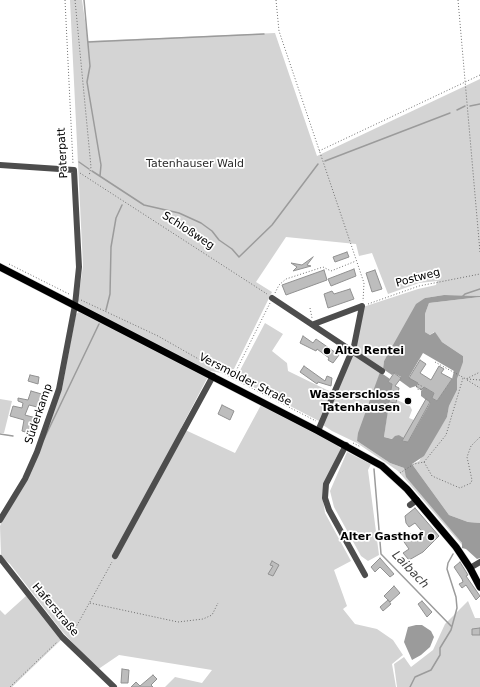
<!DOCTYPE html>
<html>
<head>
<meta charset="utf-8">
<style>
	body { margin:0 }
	canvas { display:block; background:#fff }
</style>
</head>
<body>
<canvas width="480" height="687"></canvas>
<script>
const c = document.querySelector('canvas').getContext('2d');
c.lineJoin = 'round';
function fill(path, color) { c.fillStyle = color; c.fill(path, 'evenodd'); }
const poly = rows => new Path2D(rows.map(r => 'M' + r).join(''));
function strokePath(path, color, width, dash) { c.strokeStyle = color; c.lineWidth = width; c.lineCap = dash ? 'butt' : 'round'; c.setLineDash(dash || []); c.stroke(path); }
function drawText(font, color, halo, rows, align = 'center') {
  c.font = font + ' "DejaVu Sans",sans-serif'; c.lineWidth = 3.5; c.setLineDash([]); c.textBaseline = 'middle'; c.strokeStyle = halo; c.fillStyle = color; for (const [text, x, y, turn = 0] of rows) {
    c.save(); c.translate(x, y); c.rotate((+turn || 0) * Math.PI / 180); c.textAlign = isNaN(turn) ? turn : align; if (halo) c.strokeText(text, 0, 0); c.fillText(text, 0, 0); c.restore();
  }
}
fill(poly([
	[70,0,82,0,88,41,275,33,317,156,480,79,480,296,444,295,425,298,384,361,383,369,380,373,357,441,390,463,404,468,406,474,462,543,462,545,398,471,357,443,332,431,323,425,356,348,363,307,418,289,436,285,437,281,419,283,388,294,372,253,359,256,356,244,286,237,256,282,272,292,231,375,211,371,181,428,235,453,261,405,337,445,341,449,323,499,325,513,351,561,334,570,347,606,343,609,355,624,377,629,393,640,403,655,392,664,396,687,165,687,175,677,202,683,212,670,119,655,97,670,61,630,10,564,1,556,0,526,8,507,27,481,62,389,76,314,79,312,80,304,78,300,83,266],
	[480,297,480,523,468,522,449,515,412,464,419,461,447,417,449,406,457,390,457,379,463,356,442,342,434,332,430,335,425,332,425,314,429,303],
	[265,323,283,334,272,351,287,363,288,371,331,392,319,421,236,378],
	[0,399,12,401,4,433,0,433],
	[397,400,410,406,412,410,409,418,414,420,404,438,399,435,393,439,384,437,388,408,391,408,392,402,396,403],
	[347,452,371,464,368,470,379,555,368,561,361,556,334,507,330,491],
	[26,596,62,639,12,687,0,687,0,610,5,615],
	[468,601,475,618,480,618,480,687,397,687,394,664,404,657,411,667,433,650,445,624]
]), '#d4d4d4');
fill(poly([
	[444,295,480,296,480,297,429,303,425,314,425,332,430,335,435,332,442,342,463,356,463,362,457,379,457,390,449,406,447,417,424,456,412,464,449,515,468,522,480,523,480,558,477,559,466,549,462,548,462,543,406,477,404,468,390,463,357,441,358,433,380,372,390,379,388,382,392,384,384,437,392,439,395,436,399,435,404,438,402,441,408,442,430,403,421,396,421,391,424,387,434,393,432,398,437,401,452,379,454,371,423,353,409,377,418,383,416,386,410,388,399,380,401,377,394,373,392,375,383,369,384,361,416,304,425,298],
	[416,625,422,625,431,631,434,637,430,647,421,655,412,660,404,642,408,627]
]), '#9b9b9b');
strokePath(poly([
	[84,0,90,66,87,82,101,165,100,176],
	[88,42,264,34],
	[470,106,480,104],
	[457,110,465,106],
	[325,161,450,113],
	[79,162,89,169],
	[92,171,144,205,179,213,201,223,212,231,219,240,232,249,239,257,272,225,318,164],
	[462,297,465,294,480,289],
	[106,310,110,294,111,247,116,218,122,205],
	[0,434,13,436],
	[44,439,99,324],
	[374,469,381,554,451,626],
	[410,687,415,677,431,670,440,655,440,648,451,630,457,608,456,597,447,569,448,563,453,554]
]), '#9b9b9b', 1.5);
const building = poly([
	[347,252,349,257,335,262,333,257,347,252],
	[313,257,307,265,311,266,293,271,297,267,291,263,302,265,313,257],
	[354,269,356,276,331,286,328,279,354,269],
	[324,270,327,280,286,295,282,285,324,270],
	[375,270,382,289,372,292,366,273,375,270],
	[350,289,354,299,328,308,324,294,332,291,334,294,350,289],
	[303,336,313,343,316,339,339,355,333,363,328,360,329,358,317,349,316,351,300,343,303,336],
	[420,360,426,364,420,373,431,380,439,366,444,369,441,373,452,379,437,401,432,398,434,393,424,387,421,390,416,386,418,383,409,378,420,360],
	[304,366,325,381,327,376,332,378,331,386,318,382,317,384,300,372,304,366],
	[394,373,401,378,395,386,399,388,396,403,389,402,392,384,388,382,394,373],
	[30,375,39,377,38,384,28,381,30,375],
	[31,391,45,395,41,408,29,405,25,415,36,418,32,434,22,431,24,420,10,416,13,406,22,408,23,403,18,401,18,398,28,400,31,391],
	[426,399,430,402,408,442,402,441,426,399],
	[222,405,234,411,230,420,218,414,222,405],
	[415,508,439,536,423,552,409,560,403,553,409,549,402,539,410,533,415,542,424,534,415,523,409,527,406,523,405,516,415,508],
	[380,558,394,574,390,577,380,567,375,572,371,567,380,558],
	[272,561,279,565,273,576,268,574,273,566,270,565,272,561],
	[460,562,468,575,466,576,480,596,476,600,466,585,462,588,459,584,463,582,462,579,454,567,460,562],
	[394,586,400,593,390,602,384,596,394,586],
	[388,600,391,604,383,611,380,607,388,600],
	[422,601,432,612,427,617,418,604,422,601],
	[480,628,480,635,472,635,472,629,480,628],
	[122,669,129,670,128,683,121,683,122,669],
	[153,675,157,679,151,685,153,687,131,687,136,682,140,686,153,675]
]);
fill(building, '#bdbdbd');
strokePath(building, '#919191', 1);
const major = poly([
	[0,267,318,431,382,466,407,489,456,547,470,568,480,587]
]);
strokePath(major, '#dbdbdb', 8);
strokePath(poly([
	[65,0,73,164],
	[75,0,91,167,89,176],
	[276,0,279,31,364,283,363,301],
	[458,0,480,252],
	[319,151,480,75],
	[80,173,267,294],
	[9,264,69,294],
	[275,293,279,285,286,279,323,267,331,271,356,261],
	[81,300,158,336,232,378,316,421],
	[368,304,419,286,480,274],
	[310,308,312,318],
	[435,362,466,379,480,372],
	[232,379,270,303],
	[467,379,480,380],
	[467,380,480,388],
	'416.5 387a2.5 2.5 0 1 1 5 0a2.5 2.5 0 1 1-5 0Z',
	[353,443,361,447],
	[424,462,446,435,463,378],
	[400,473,414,464,424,462,432,476,460,488,471,483,472,480,467,457,471,446,480,437],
	[90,603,178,622,203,619,212,615,218,603],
	[71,636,112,562],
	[10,687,57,642]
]), '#6f6f6f', 1, [1, 2]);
strokePath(poly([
	[0,165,74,170,79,267,75,305,59,389,37,452,25,479,0,520],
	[272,298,382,371],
	[314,324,362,306],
	[318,431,354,346,362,306],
	[346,445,326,484,325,498,329,510,365,575],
	[410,505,417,500],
	[115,556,213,376],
	[0,558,62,637,114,687],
	[470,568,480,562]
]), '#4d4d4d', 6);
strokePath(major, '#000', 7);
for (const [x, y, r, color] of [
	[327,351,4,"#000"],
	[408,401,4,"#000"],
	[431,537,4,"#000"]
]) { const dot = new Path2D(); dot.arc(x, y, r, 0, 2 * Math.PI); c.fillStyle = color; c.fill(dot); strokePath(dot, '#fff', 1.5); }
drawText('11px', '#000', '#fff', [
	["Paterpatt",63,153,-93],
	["Schloßweg",188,231,33],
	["Postweg",418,278,-15],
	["Versmolder Straße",245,380,27],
	["Süderkamp",39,414,-71],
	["Haferstraße",55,610,50]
]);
drawText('11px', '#2b2b2b', '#fff', [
	["Tatenhauser Wald",195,164]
]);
drawText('bold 11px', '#000', '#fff', [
	["Alte Rentei",335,351,"left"],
	["Wasserschloss",400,395],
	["Tatenhausen",400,408],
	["Alter Gasthof",423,537]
], 'right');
drawText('italic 12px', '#3c3c3c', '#fff', [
	["Laibach",410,570,46]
]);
</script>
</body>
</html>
